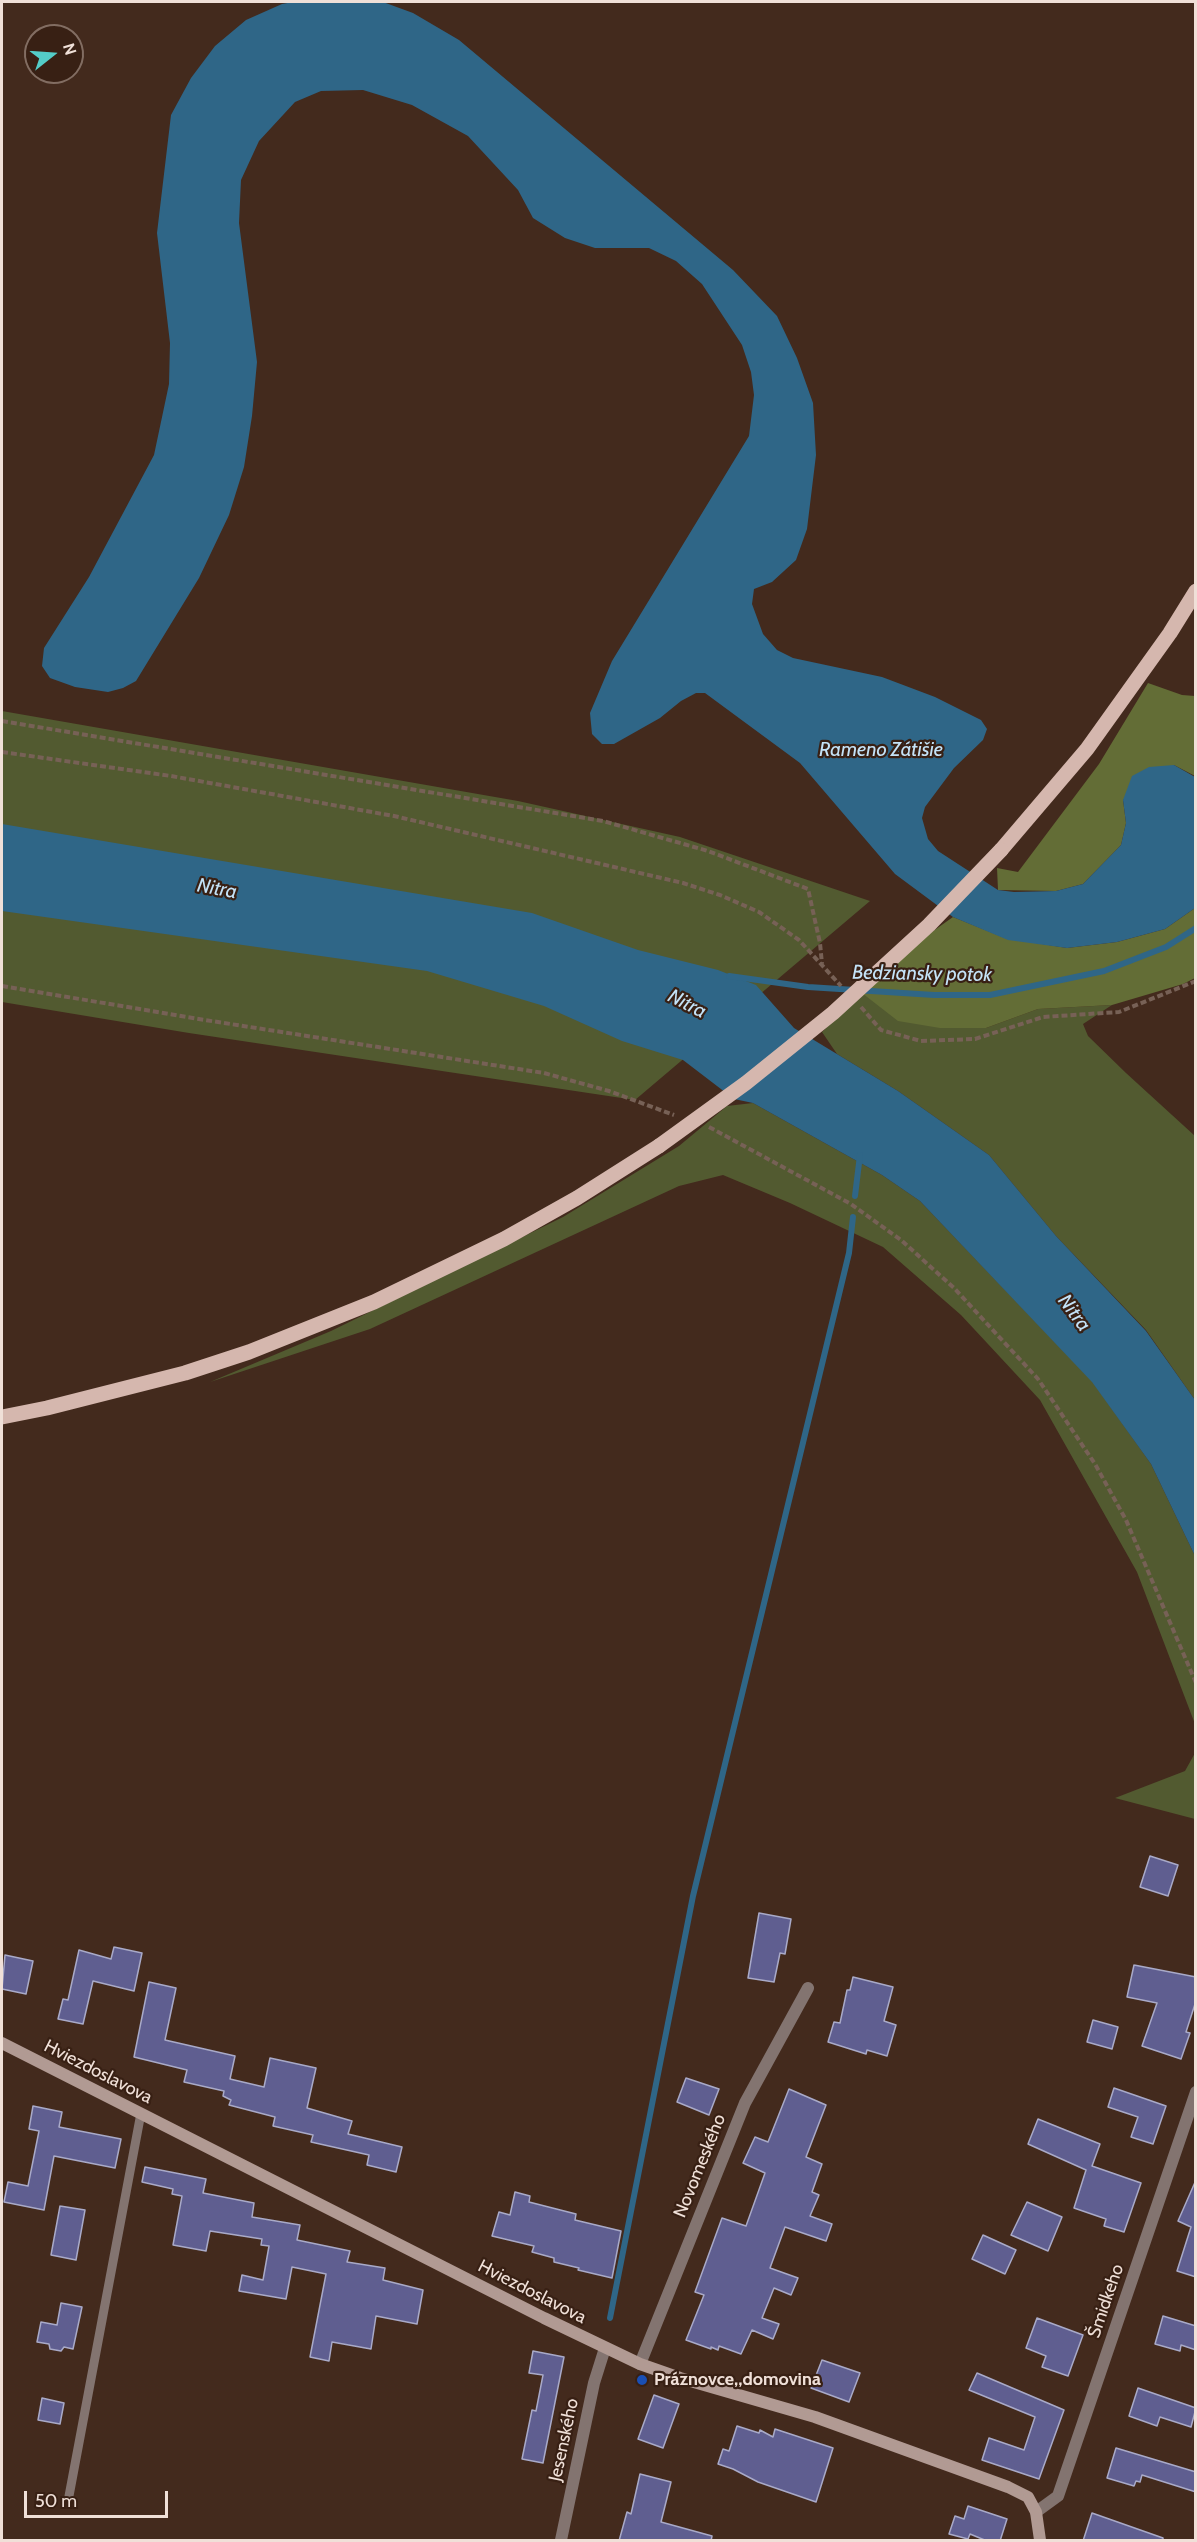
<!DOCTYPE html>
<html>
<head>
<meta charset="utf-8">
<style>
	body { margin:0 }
	#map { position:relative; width:1197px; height:2542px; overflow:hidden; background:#432a1d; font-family:Cabin,sans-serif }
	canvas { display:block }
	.frame { position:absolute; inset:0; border:3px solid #f0e0d8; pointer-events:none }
	.north { position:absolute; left:24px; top:24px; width:60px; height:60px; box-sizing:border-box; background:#382014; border:2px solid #826d62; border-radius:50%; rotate:73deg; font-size:16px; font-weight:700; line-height:24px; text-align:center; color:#f0e0d8 }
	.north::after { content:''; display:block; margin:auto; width:21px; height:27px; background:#54cdc8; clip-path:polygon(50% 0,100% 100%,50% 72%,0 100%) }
	.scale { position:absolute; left:24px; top:2491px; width:144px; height:27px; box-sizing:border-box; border:3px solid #f0e0d8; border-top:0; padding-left:8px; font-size:18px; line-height:21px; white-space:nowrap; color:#f0e0d8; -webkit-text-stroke:4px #382014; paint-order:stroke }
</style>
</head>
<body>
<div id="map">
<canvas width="1197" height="2542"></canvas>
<div class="frame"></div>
<div class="north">N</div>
<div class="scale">50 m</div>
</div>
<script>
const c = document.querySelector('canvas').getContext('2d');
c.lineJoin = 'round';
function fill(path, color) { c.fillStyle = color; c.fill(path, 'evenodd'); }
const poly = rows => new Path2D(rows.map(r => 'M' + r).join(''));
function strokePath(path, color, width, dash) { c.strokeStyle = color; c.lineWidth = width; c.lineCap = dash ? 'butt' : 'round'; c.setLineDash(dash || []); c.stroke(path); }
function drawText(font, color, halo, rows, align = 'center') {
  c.font = font + ' Cabin,sans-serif'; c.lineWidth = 4.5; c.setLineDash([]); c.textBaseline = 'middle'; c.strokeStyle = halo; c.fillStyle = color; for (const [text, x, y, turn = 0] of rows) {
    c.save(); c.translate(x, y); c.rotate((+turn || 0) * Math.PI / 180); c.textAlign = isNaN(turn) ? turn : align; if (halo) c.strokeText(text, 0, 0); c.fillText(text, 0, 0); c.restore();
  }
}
fill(poly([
	[2,711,518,801,680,837,870,901,635,1100,189,1033,2,1002],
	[862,993,986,1028,1038,1009,1112,1005,1083,1024,1088,1036,1126,1073,1195,1136,1195,1400,1146,1330,1056,1236,989,1155,898,1091,837,1054,822,1032],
	[753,1103,882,1175,920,1201,1092,1381,1151,1464,1195,1556,1195,1724,1137,1572,1040,1400,961,1315,883,1247,790,1203,723,1175,679,1186,370,1329,210,1382,331,1331,563,1217,679,1146,727,1106],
	[1195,1753,1195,1819,1115,1798,1185,1771]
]), '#525a30');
fill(poly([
	[1148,683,1182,695,1195,696,1195,776,1174,765,1123,800,1126,823,1121,845,1083,884,1056,891,998,890,997,868,1018,872,1099,764],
	[1195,908,1195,978,1183,984,1112,1005,1038,1009,986,1028,940,1028,898,1021,862,993,929,934,953,917,1005,938,1067,948,1117,942,1165,929]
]), '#636d36');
fill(poly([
	[293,2,383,2,413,13,459,40,733,270,777,316,797,358,813,403,816,455,807,529,796,560,772,582,754,589,752,604,763,634,777,650,793,658,882,677,935,697,981,720,987,729,983,740,954,768,925,807,922,818,928,839,938,851,998,890,1014,892,1056,891,1083,884,1121,845,1126,823,1123,800,1132,776,1149,767,1174,765,1195,777,1195,908,1165,929,1117,942,1067,948,1008,940,953,917,895,874,800,763,705,693,696,693,681,701,660,718,614,744,602,744,592,734,590,713,612,661,749,436,754,395,751,372,742,345,702,284,676,261,649,248,595,248,565,238,533,218,518,190,468,136,412,105,363,90,321,91,295,102,259,141,241,180,239,223,257,362,252,416,244,467,229,515,199,578,136,681,123,688,108,692,75,687,50,678,42,666,44,648,89,577,154,455,169,384,170,343,157,233,171,115,191,78,215,46,246,20,282,4],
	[2,824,532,913,638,950,718,970,756,985,794,1028,898,1091,989,1155,1056,1236,1146,1331,1195,1400,1195,1556,1151,1464,1092,1382,920,1201,882,1175,753,1103,734,1099,683,1060,622,1041,544,1006,427,971,2,911]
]), '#2f6687');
strokePath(poly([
	[729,976,808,987,934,995,990,995,1104,971,1166,947,1196,928],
	[855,1196,860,1155],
	[610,2318,693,1896,849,1253,853,1217]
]), '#2f6687', 6);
const building = poly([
	[1150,1856,1178,1865,1168,1896,1140,1887,1150,1856],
	[759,1913,791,1919,785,1954,780,1953,774,1982,748,1978,759,1913],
	[114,1947,142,1953,134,1991,93,1981,83,2024,58,2019,63,1999,68,2000,79,1950,111,1959,114,1947],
	[5,1955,33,1961,26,1994,2,1989,5,1955],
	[1134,1965,1196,1977,1196,2001,1186,2032,1190,2033,1181,2059,1142,2046,1157,2003,1127,1997,1134,1965],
	[853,1977,893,1987,884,2021,896,2025,887,2056,867,2050,866,2054,828,2042,834,2022,840,2023,847,1990,850,1990,853,1977],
	[149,1982,176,1988,165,2040,235,2056,230,2079,264,2087,270,2058,316,2068,307,2108,352,2121,348,2134,402,2147,396,2172,367,2165,369,2155,311,2142,313,2135,273,2126,275,2117,229,2105,231,2100,223,2096,224,2091,184,2082,187,2070,134,2057,149,1982],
	[1093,2020,1118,2027,1112,2049,1087,2042,1093,2020],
	[686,2078,719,2089,709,2115,677,2102,686,2078],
	[1114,2088,1166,2106,1153,2144,1131,2137,1138,2117,1108,2107,1114,2088],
	[789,2089,826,2105,806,2157,822,2164,812,2192,819,2195,810,2216,832,2224,826,2241,785,2227,770,2268,798,2278,791,2295,774,2288,762,2318,779,2324,773,2339,752,2330,741,2354,719,2346,718,2350,711,2347,711,2349,686,2340,704,2295,695,2292,722,2218,746,2226,765,2173,743,2163,755,2137,768,2142,789,2089],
	[33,2106,62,2112,59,2127,121,2139,115,2168,54,2156,44,2210,4,2202,8,2182,28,2186,39,2131,29,2129,33,2106],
	[1038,2119,1100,2144,1092,2166,1141,2183,1124,2232,1104,2226,1106,2219,1074,2208,1086,2170,1028,2144,1038,2119],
	[145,2167,206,2179,203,2193,254,2203,252,2217,300,2225,297,2240,350,2251,347,2262,385,2268,383,2280,423,2290,417,2324,376,2316,371,2349,332,2342,329,2361,310,2357,326,2274,292,2267,286,2299,239,2291,242,2275,263,2280,269,2246,261,2245,262,2239,210,2231,206,2251,173,2245,182,2196,172,2194,173,2189,142,2182,145,2167],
	[1196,2180,1196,2277,1177,2271,1191,2227,1178,2221,1196,2180],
	[515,2192,530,2196,529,2202,576,2214,575,2220,621,2231,612,2278,578,2270,579,2268,554,2262,554,2258,532,2252,534,2246,492,2236,499,2212,510,2215,515,2192],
	[1027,2202,1062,2217,1048,2251,1011,2235,1027,2202],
	[60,2206,85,2210,76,2260,51,2255,60,2206],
	[983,2235,1016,2250,1005,2274,972,2259,983,2235],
	[61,2303,82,2307,73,2349,64,2347,61,2351,50,2349,49,2344,37,2342,41,2322,57,2325,61,2303],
	[1163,2316,1196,2326,1196,2350,1181,2345,1180,2351,1155,2344,1163,2316],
	[1037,2318,1083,2335,1068,2376,1042,2367,1046,2356,1026,2348,1037,2318],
	[533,2351,564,2357,543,2463,522,2459,532,2410,536,2411,543,2375,529,2373,533,2351],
	[822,2360,860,2373,849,2402,811,2388,822,2360],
	[977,2373,1064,2410,1039,2479,982,2460,989,2438,1024,2450,1035,2417,969,2390,977,2373],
	[1138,2388,1196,2408,1191,2427,1160,2417,1157,2426,1129,2416,1138,2388],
	[654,2395,679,2404,663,2448,638,2439,654,2395],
	[42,2398,64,2403,60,2424,38,2420,42,2398],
	[737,2426,759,2433,760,2430,773,2437,775,2429,833,2448,816,2502,758,2482,733,2469,718,2464,723,2449,729,2451,737,2426],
	[1116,2448,1196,2472,1196,2492,1142,2475,1140,2482,1136,2481,1134,2486,1107,2478,1116,2448],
	[640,2474,671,2482,661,2522,712,2536,711,2541,619,2541,627,2512,631,2514,640,2474],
	[968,2506,1007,2519,1000,2541,987,2541,970,2534,968,2539,949,2534,955,2516,964,2519,968,2506],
	[1092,2513,1163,2538,1163,2541,1083,2541,1092,2513]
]);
fill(building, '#5f5e90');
strokePath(building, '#a9aac8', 1.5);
strokePath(poly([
	[2,721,603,821,708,851,808,889,820,943,822,964],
	[2,752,171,776,394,816,683,883,720,895,759,912,799,940,841,986],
	[2,986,205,1020,544,1073,609,1091,674,1115],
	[861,1007,881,1030,921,1041,975,1039,1043,1017,1119,1012,1196,981],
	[709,1127,851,1204,901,1240,954,1288,1038,1379,1095,1464,1126,1520,1196,1683]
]), '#776156', 4, [6, 3]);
strokePath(poly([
	[69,2496,141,2113]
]), '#837470', 9);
strokePath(poly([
	[640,2364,745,2103,808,1988],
	[1036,2512,1058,2496,1196,2092],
	[561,2540,594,2383,605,2348]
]), '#837470', 12);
strokePath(poly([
	[2,2043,544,2318,640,2364,680,2378,815,2417,1008,2487,1028,2497,1036,2512,1040,2540]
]), '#b19a93', 12);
strokePath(poly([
	[1001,850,1087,749,1170,633,1196,591],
	[2,1417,47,1408,185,1373,249,1352,374,1302,504,1239,577,1198,659,1146]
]), '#d5b7ae', 15);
strokePath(poly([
	[659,1146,746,1083,833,1013,929,925,1001,850]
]), '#d5b7ae', 15);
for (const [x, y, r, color] of [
	[642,2380,6,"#1a4fb4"]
]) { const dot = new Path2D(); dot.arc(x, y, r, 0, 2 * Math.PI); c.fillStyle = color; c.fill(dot); strokePath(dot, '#382014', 2); }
drawText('18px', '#f0e0d8', '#382014', [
	["Hviezdoslavova",98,2072,27],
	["Novomeského",700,2166,-68],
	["Hviezdoslavova",532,2292,27],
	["Šmidkeho",1106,2301,-71],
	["Jesenského",564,2440,-78]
]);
drawText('bold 18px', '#f0e0d8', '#382014', [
	["Práznovce,,domovina",654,2380]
], 'left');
drawText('italic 20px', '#c4e3f8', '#382014', [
	["Rameno Zátišie",881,750],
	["Nitra",217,889,10],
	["Bedziansky potok",922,974,1],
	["Nitra",687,1004,27],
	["Nitra",1074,1313,53]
]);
</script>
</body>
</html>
